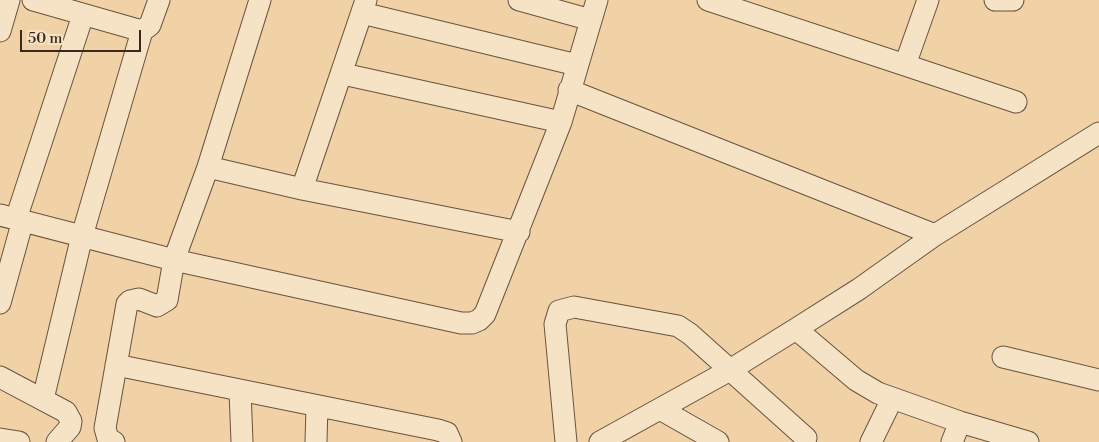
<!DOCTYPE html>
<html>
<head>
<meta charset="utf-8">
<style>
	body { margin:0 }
	#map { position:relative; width:1099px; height:442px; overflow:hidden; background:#f1d2a6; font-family:"Libre Bodoni",serif }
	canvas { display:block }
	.scale { position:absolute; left:20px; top:30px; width:121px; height:22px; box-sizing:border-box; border:2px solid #3c291d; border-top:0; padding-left:6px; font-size:15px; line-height:18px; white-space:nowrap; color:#3c291d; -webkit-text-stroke:4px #f6e2c5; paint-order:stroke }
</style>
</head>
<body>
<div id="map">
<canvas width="1099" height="442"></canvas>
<div class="scale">50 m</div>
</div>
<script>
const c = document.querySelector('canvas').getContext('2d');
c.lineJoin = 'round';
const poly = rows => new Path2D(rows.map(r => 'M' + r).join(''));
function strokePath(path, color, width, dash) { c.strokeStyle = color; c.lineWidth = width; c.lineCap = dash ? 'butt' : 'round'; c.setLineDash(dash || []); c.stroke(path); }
const minor = poly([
	[33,0,142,31,150,25,159,0],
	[519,0,591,20],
	[708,0,905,65,928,0],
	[995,0,1013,0],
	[362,13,577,65],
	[0,31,9,0],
	[905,65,1016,102],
	[343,74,561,122],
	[569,90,935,235],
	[208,167,302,189,519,232],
	[302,189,366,0],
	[0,215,174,260,461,323,472,323,479,320,485,314,561,122,597,0],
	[16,219,83,15],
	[0,303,23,220],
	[796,329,856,380,878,393,960,422,1028,442],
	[1003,357,1099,380],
	[116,365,438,430,447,433,451,442],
	[0,377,66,412,71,421,70,427,57,442],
	[240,391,242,442],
	[43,399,82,236,142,31],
	[660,409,718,442],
	[0,439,19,442],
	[114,442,108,439,105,428,127,304,130,301,139,299,157,306,167,300,174,260,208,167,260,0],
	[316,442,317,406],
	[566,442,555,324,559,311,574,307,678,326,690,334,806,438],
	[600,442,730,370,796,329,859,289,935,235,1099,133],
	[871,442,892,399],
	[952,442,960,422]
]);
strokePath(minor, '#69533f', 23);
strokePath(minor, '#f6e2c5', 21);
</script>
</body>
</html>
